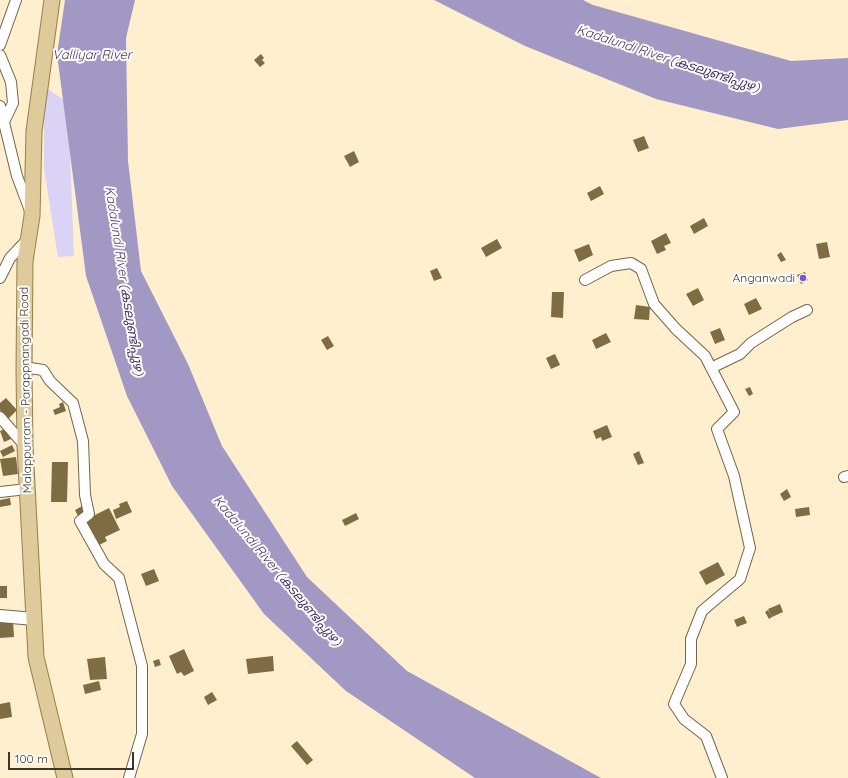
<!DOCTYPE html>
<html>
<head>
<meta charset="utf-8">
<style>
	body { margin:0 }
	#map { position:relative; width:848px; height:778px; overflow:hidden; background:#ffefce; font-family:Quicksand,sans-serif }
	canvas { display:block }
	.scale { position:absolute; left:8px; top:752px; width:126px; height:18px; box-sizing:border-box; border:2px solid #3c3629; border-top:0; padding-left:5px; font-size:12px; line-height:14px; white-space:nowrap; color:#3c3629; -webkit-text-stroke:3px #fefefe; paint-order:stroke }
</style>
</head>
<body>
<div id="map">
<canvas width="848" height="778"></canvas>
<div class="scale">100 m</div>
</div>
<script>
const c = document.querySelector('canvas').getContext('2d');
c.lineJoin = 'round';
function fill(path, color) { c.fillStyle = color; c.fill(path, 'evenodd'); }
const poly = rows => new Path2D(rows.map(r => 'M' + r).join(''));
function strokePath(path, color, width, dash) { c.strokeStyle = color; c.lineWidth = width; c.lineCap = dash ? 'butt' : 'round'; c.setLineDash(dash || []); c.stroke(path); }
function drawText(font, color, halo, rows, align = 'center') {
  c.font = font + ' Quicksand,"Noto Sans Malayalam",sans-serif'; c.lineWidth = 4; c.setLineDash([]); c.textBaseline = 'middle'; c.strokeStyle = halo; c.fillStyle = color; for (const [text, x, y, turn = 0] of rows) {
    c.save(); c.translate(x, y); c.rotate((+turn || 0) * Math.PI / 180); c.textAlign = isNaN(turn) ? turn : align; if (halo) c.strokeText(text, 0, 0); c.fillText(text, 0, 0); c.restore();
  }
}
fill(poly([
	[44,86,68,103,74,256,58,257,44,169]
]), '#dad3f6');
fill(poly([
	[65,0,135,0,126,38,128,161,141,271,188,364,222,446,307,577,407,671,601,778,475,778,346,691,264,614,172,486,127,396,86,276,57,54],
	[434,0,583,0,593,5,791,61,848,58,848,120,778,129,656,99,525,46]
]), '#a198c4');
fill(poly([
	[261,54,264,58,262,60,265,63,260,67,254,60],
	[644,136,649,148,638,152,633,140],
	[354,151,359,162,350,167,344,156],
	[600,186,604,194,591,201,587,193],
	[704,218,708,226,694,234,690,226],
	[666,233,671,243,664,246,666,250,657,254,651,241],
	[497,239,502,248,486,257,481,248],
	[827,242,830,257,819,259,816,244],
	[589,244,593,255,579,262,574,250],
	[781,252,786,260,781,262,777,255],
	[437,268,442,278,434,281,430,271],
	[805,272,808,280,801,284,797,275],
	[698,288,704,300,693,306,686,294],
	[552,292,564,292,563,318,551,317],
	[756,298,762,309,749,315,744,304],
	[636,305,650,307,649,320,634,319],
	[720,328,725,340,715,344,710,332],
	[606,333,611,342,596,349,592,340],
	[328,336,334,346,327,350,321,340],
	[555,354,560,365,551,369,546,358],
	[750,387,753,394,749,396,745,389],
	[6,398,17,410,8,419,0,410,0,403],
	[63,402,66,411,55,415,53,410,60,407,59,404],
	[607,425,612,437,602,441,601,437,596,439,593,431],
	[6,428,11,439,4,442,0,431],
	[12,445,15,451,3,457,0,451],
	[639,451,644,463,638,465,633,454],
	[16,457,18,474,3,476,0,459],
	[52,462,68,462,67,502,51,502],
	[787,489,791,497,784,501,780,494],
	[10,498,11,505,0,507,0,500],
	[127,501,132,512,116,519,113,510,120,507,119,504],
	[84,505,87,512,78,516,75,510],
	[809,507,810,515,796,517,795,509],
	[109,508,120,530,105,537,107,541,97,546,85,520],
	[356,513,359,519,345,526,342,520],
	[718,562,725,575,706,585,699,572],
	[154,569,159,581,146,586,141,574],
	[0,586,7,586,7,598,0,598],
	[780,604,783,612,772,617,768,609],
	[768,610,772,617,769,619,765,612],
	[744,616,747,623,737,627,734,620],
	[13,621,14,637,0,638,0,622],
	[184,649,194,671,184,676,181,672,177,674,169,656],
	[273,656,274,671,248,674,246,659],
	[105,657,107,679,90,680,87,659],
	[159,659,161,665,155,667,153,661],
	[99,681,101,690,85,694,83,685],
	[212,692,217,700,208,705,204,697],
	[10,702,12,717,0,719,0,704],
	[297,741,313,760,307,765,291,746]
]), '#806c42');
const minor = poly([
	[0,45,16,0],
	[0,55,11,82,13,103,4,122],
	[0,106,17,176,29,208],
	[0,278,10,258,29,238],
	[585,280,611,266,631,263,641,269,654,304,676,329,705,356,734,412,717,429,734,476,750,548,740,579,702,611,691,639,691,664,674,704,684,719,706,736,722,778],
	[24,367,43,370,50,381,73,403,83,441,85,495,89,514,80,521,104,564,119,578,142,666,142,734,129,778],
	[711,368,740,354,751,343,792,317,807,310],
	[0,417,25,446],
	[844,477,848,476],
	[0,492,27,489]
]);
const tertiary = poly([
	[0,616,34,619]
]);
const primary = poly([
	[52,0,34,131,32,216,25,261,24,370,25,446,36,657,65,778]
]);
strokePath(minor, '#736548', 12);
strokePath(tertiary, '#736548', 14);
strokePath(primary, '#987f48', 17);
strokePath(minor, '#fff', 10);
strokePath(tertiary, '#fff', 12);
strokePath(primary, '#dfca9b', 15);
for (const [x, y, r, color] of [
	[803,278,4,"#7b56cf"]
]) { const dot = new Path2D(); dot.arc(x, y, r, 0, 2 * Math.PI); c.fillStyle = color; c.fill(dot); strokePath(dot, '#fefefe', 1.5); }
drawText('12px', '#3c3629', '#fefefe', [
	["Anganwadi",795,278]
], 'right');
drawText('12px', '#3c3629', '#fefefe', [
	["Malappurram - Parappnangadi Road",26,390,-91]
]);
drawText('italic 13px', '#42326a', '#fefefe', [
	["Valliyar River",92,55],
	["Kadalundi River (കടലുണ്ടിപ്പുഴ)",668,59,18],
	["Kadalundi River (കടലുണ്ടിപ്പുഴ)",124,281,81],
	["Kadalundi River (കടലുണ്ടിപ്പുഴ)",277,571,50]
]);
</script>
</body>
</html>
